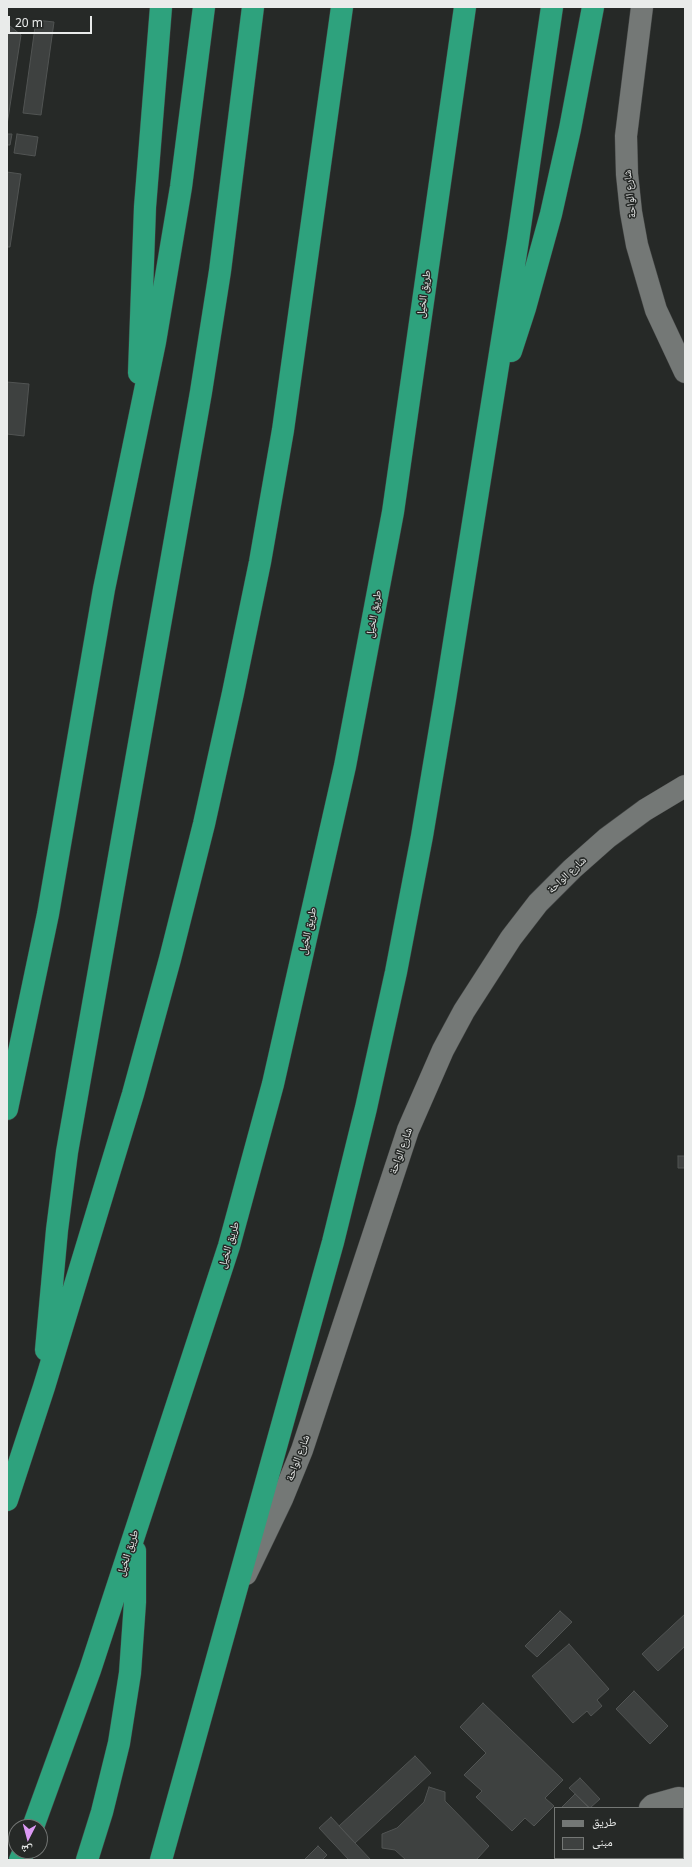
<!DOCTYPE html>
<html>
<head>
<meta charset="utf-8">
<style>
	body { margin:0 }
	#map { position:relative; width:692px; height:1867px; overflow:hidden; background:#262927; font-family:"Noto Sans","Noto Naskh Arabic",sans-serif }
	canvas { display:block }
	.frame { position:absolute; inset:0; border:8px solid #e9ebea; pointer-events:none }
	.legend { position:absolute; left:554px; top:1807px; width:130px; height:52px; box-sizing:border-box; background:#262927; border:1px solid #747775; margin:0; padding:5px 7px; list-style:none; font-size:12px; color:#e9ebea }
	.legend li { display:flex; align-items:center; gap:8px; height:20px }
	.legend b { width:20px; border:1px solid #747775 }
	.north { position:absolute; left:8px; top:1819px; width:40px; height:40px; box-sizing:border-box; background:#262927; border:1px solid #747775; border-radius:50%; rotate:186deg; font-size:11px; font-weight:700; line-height:16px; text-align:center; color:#e9ebea }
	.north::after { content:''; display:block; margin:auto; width:14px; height:18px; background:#dc99f4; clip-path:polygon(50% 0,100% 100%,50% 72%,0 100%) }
	.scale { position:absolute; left:8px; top:16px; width:84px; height:18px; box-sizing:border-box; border:2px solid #e9ebea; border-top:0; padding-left:5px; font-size:12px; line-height:14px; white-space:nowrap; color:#e9ebea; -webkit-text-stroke:3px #262927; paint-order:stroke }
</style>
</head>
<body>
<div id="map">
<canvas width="692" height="1867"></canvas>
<div class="frame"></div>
<ul class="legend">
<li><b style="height:5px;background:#747876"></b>طريق</li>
<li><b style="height:11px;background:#3e4140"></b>مبنى</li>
</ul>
<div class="north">ش</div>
<div class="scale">20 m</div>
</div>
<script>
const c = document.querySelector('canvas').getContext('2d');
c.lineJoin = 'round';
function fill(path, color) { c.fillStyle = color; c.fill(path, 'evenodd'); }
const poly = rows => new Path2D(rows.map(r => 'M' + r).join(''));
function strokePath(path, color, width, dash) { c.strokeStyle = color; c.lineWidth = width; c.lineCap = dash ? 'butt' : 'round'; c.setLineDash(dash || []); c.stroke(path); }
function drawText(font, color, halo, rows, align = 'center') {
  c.font = font + ' "Noto Sans","Noto Naskh Arabic",sans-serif'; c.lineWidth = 3; c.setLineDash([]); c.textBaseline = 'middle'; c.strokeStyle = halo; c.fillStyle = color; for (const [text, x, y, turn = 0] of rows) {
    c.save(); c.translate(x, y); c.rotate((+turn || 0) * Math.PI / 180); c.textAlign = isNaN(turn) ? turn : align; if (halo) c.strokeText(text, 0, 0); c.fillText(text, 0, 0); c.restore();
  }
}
const building = poly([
	[36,20,54,22,41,115,23,113,36,20],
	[7,26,10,26,21,35,7,125,7,26],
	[7,134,12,134,10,145,7,145,7,134],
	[17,134,38,137,35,156,14,153,17,134],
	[7,172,21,174,10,247,7,247,7,172],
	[7,382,29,384,24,436,7,434,7,382],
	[678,1156,685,1156,685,1168,678,1168,678,1156],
	[560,1611,572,1622,537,1657,525,1646,560,1611],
	[685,1614,685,1646,658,1671,642,1654,685,1614],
	[569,1644,609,1689,597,1700,602,1706,591,1716,587,1711,573,1723,532,1676,569,1644],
	[634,1691,668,1726,650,1744,616,1709,634,1691],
	[483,1703,563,1780,545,1798,554,1806,534,1826,525,1818,512,1831,476,1797,482,1791,464,1775,486,1753,460,1727,483,1703],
	[415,1756,431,1773,355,1843,339,1826,415,1756],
	[580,1778,600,1799,590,1808,569,1788,580,1778],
	[429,1787,445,1792,445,1801,489,1846,476,1860,406,1860,395,1850,382,1848,382,1834,397,1828,424,1802,429,1787],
	[575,1794,589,1808,561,1808,575,1794],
	[331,1817,355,1843,371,1860,349,1860,319,1828,331,1817],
	[318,1846,327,1855,322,1860,304,1860,318,1846]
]);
fill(building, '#3e4140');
strokePath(building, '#515453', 1);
const minor = poly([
	[650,1808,653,1805,678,1798,685,1799],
	[593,1860,595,1858]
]);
const tertiary = poly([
	[642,7,626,136,627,174,631,212,637,245,656,310,685,372],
	[246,1574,282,1499,302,1450,408,1130,443,1050,464,1011,511,938,538,903,572,869,607,838,645,810,685,786]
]);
const motorway = poly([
	[511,351,525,308,551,214,570,129,593,7],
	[139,373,145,207,161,7],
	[7,1109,48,914,104,589,155,342,181,187,204,7],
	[46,1350,57,1230,67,1152,201,392,220,271,253,7],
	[7,1500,44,1387,133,1094,170,959,204,824,233,693,260,562,283,430,342,7],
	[33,1827,90,1670,229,1246,273,1084,345,766,393,512,465,7],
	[20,1860,24,1851],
	[87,1860,102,1812,119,1743,130,1673,135,1602,135,1551],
	[161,1860,333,1242,366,1108,396,972,422,836,445,699,518,240,552,7]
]);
strokePath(minor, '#434544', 23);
strokePath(tertiary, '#434544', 23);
strokePath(motorway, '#434544', 23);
strokePath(minor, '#747876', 22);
strokePath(tertiary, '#747876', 22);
strokePath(motorway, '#2ea27d', 22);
drawText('11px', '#e9ebea', '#262927', [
	["شارع الواحة",630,194,-96],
	["طريق الخيل",424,294,-82],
	["طريق الخيل",374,614,-80],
	["شارع الواحة",567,875,-43],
	["طريق الخيل",308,931,-77],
	["شارع الواحة",401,1151,-70],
	["طريق الخيل",229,1245,-73],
	["شارع الواحة",298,1458,-69],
	["طريق الخيل",128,1553,-72]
]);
</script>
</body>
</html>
